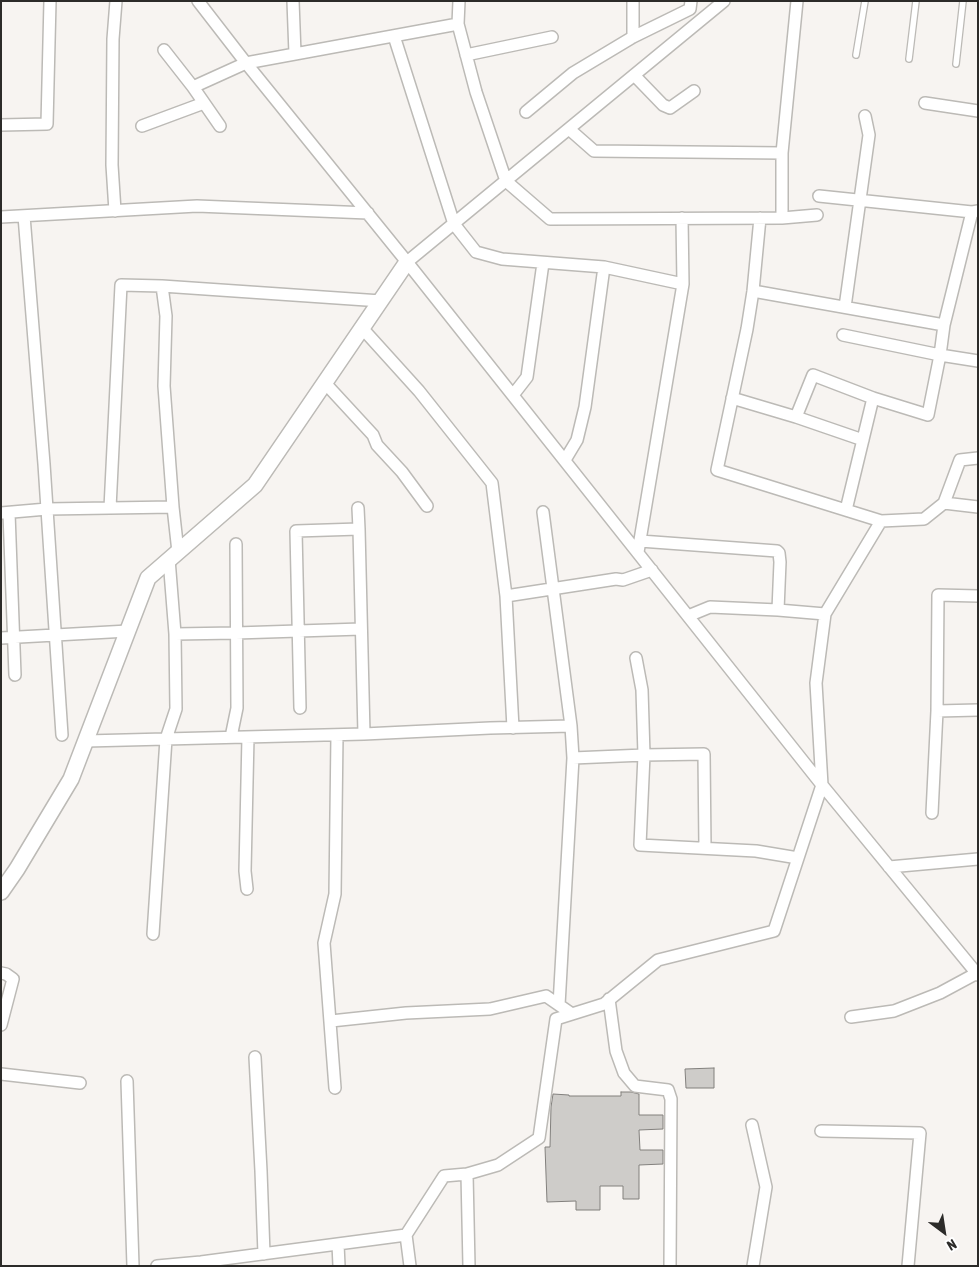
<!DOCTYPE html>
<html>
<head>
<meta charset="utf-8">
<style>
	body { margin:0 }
	#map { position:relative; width:979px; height:1267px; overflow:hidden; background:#f7f4f1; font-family:"Asap Condensed",sans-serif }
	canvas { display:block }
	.frame { position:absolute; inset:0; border:2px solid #2c2b29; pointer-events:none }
	.north { position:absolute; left:919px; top:1207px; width:50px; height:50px; -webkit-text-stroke:4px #fff; paint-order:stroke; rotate:149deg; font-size:14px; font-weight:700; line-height:20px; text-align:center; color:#2c2b29 }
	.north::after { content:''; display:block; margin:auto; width:18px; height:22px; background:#2c2b29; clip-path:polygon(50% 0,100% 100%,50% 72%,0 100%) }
</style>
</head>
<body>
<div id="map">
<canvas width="979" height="1267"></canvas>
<div class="frame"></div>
<div class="north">N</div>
</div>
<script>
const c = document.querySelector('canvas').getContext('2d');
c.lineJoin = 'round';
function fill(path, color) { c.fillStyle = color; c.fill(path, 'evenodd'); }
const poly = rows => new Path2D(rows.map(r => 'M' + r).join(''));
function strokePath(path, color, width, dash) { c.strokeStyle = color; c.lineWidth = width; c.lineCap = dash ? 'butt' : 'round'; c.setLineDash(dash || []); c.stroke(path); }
const building = poly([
	[714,1068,714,1088,686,1088,685,1069,714,1068],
	[621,1092,631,1092,639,1094,639,1115,663,1115,663,1129,639,1130,640,1150,663,1150,663,1164,639,1165,639,1199,623,1199,623,1186,600,1186,600,1210,576,1210,576,1201,547,1202,545,1147,550,1147,551,1107,553,1094,569,1095,569,1096,621,1096,621,1092]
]);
fill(building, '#ceccc9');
strokePath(building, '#82807d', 1);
const service = poly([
	[856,55,865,1],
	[909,59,916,1],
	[956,64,963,1]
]);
const minor = poly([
	[198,1,246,63,407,262,822,785,978,975],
	[293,1,295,54],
	[459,1,458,24,476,92,506,181,550,219,782,218,782,153,797,1],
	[633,1,633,37],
	[394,36,454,224,476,252,502,259,604,267,683,284],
	[164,50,193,87,246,63,458,24],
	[466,55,552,37],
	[634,75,663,105,670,108,694,91],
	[193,87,220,126],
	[925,103,978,111],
	[526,112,573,73,633,37,690,9,691,1],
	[1,125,47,124,50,1],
	[142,126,204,103],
	[569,129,594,151,782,153],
	[819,196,972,212,978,211],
	[115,211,112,165,113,39,116,1],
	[24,216,44,464,62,735],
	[1,217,197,206,368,213],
	[760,218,753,291,747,329,717,470,881,521],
	[782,218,817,215],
	[407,262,724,1],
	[162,286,166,316,164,386,173,507],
	[753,291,944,325],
	[845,307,869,135,865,116],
	[362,328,419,391,492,483,506,596],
	[843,335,940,355,978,361],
	[325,383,373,435,377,445,402,472,427,506],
	[513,395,527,377,543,263],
	[732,398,796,417,813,375,873,398,846,510],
	[873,398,928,415,940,355,944,325,972,212],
	[796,417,863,440],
	[565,460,577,440,585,407,604,267],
	[944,503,978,507],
	[110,508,121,285,162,286,381,301],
	[358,508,359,529],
	[543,512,571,726,573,758,644,755,640,845,756,851,798,858],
	[1,513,47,509,173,507,178,552],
	[9,513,15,675],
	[640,541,777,551,779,553,780,562,778,610],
	[638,552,683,284,682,218],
	[978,596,938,595,937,711,978,710],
	[688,616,710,607,778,610,825,614],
	[175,634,236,633,361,629],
	[1,638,128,631],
	[636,658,642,690,644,755,704,754,705,848],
	[300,708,296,531,359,529,364,734],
	[513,728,506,596,616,579,623,580,652,570],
	[231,737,237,708,236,544],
	[86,741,364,734,490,728,571,726],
	[932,813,937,711],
	[889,867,978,859],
	[247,889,245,871,248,737],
	[153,934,166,739,176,709,175,634,169,559],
	[1,973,6,974,13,979,1,1025],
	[609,999,616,1051,624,1073,635,1086,668,1090,671,1099,670,1266],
	[559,1005,573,758],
	[851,1017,894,1011,940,993,977,973],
	[331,1021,406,1013,490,1009,546,996,572,1014],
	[255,1057,261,1171,264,1254],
	[1,1074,80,1083],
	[127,1081,133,1266],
	[335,1088,324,943,335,894,337,735],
	[752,1125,766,1187,753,1266],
	[821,1131,920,1133,908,1266],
	[467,1174,469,1266],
	[406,1235,410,1266],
	[338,1244,339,1266],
	[157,1266,201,1262,406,1235,444,1176,467,1174,498,1165,539,1138,556,1019,604,1004,658,960,774,931,822,785,816,683,825,614,881,521,924,519,944,503,960,460,978,458]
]);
const tertiary = poly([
	[1,892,17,869,71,779,148,578,255,485,407,262]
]);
strokePath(service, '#bcbab6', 8);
strokePath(minor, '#bcbab6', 14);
strokePath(tertiary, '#bcbab6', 18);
strokePath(service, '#fff', 5.5);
strokePath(minor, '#fff', 11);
strokePath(tertiary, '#fff', 15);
</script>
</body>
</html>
